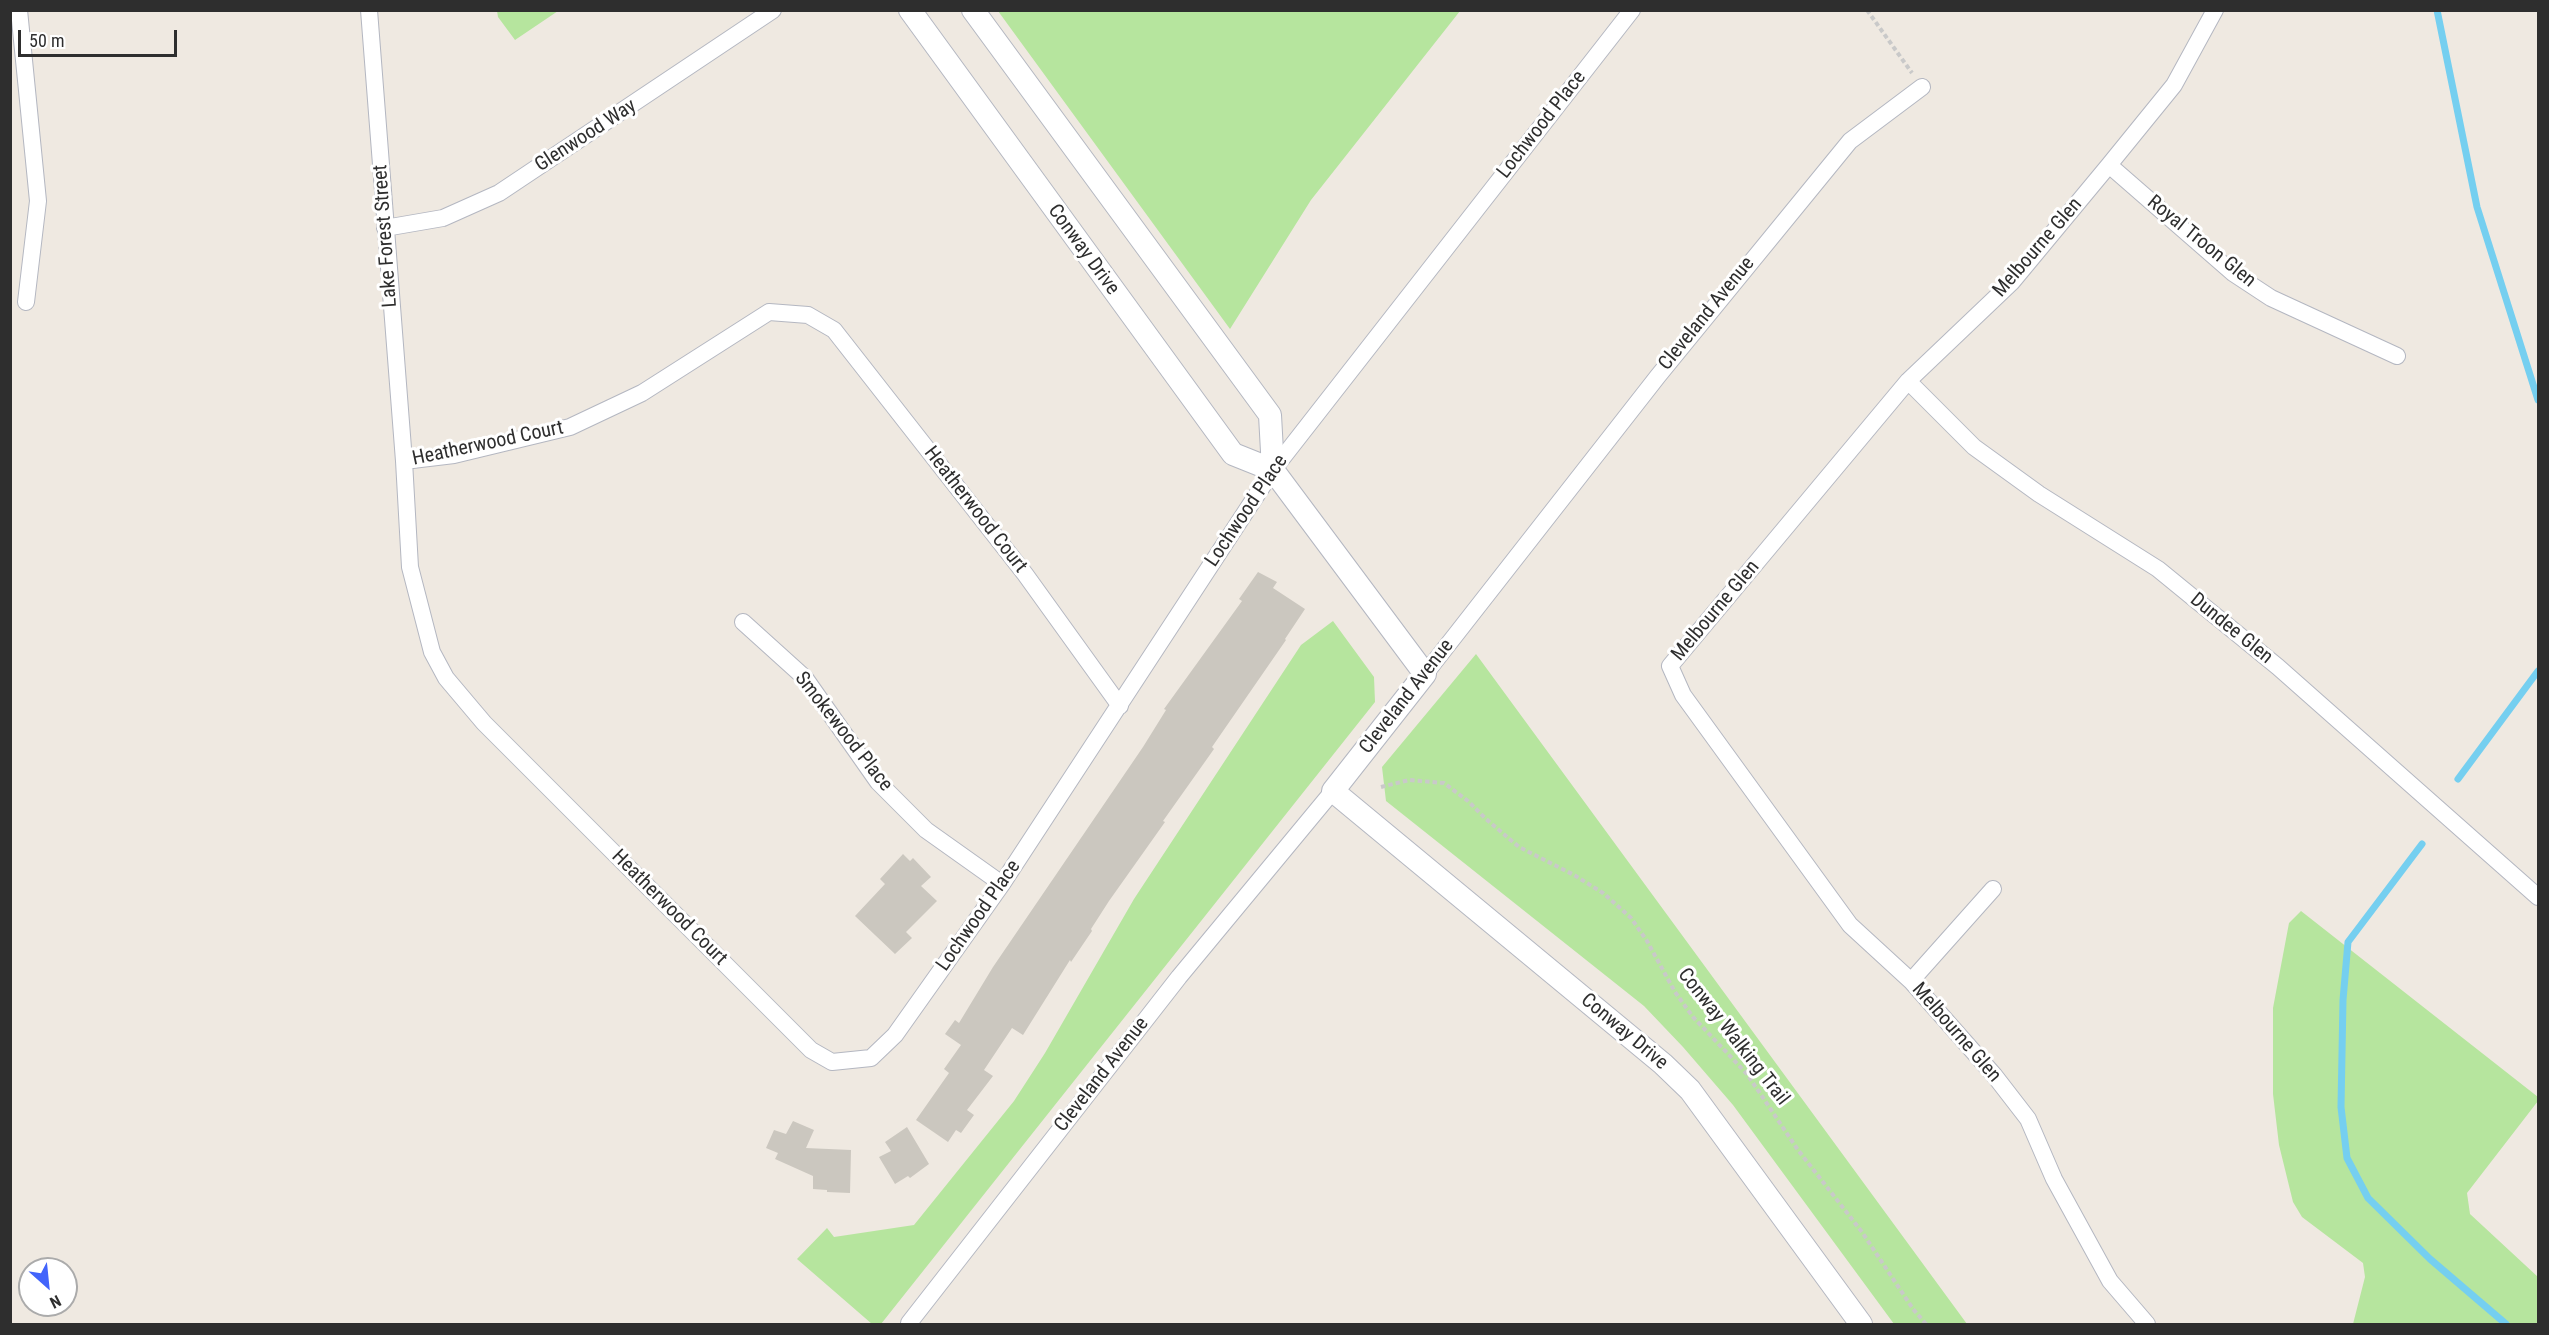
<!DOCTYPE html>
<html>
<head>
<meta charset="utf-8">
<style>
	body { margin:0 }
	#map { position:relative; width:2549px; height:1335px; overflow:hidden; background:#efe9e1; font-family:"Roboto Condensed",sans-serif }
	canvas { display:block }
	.frame { position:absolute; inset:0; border:12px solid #2e2e2e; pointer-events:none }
	.north { position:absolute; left:18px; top:1257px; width:60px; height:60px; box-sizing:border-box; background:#fff; border:2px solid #ababab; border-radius:50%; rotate:153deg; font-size:16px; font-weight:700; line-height:24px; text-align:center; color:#2e2e2e }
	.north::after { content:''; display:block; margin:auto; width:21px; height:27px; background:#4264fb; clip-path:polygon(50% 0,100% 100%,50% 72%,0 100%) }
	.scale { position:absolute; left:18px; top:30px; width:159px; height:27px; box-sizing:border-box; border:3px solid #2e2e2e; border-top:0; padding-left:8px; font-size:18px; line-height:21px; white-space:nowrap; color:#2e2e2e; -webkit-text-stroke:4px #fff; paint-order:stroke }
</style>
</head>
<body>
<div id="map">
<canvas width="2549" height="1335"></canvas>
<div class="frame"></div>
<div class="north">N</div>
<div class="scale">50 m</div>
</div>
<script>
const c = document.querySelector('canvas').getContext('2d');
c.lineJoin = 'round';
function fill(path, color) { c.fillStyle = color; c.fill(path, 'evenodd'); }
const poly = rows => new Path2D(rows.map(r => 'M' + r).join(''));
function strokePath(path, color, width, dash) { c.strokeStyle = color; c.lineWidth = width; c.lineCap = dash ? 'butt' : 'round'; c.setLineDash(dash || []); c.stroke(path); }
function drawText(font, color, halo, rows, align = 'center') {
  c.font = font + ' "Roboto Condensed",sans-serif'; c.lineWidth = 6; c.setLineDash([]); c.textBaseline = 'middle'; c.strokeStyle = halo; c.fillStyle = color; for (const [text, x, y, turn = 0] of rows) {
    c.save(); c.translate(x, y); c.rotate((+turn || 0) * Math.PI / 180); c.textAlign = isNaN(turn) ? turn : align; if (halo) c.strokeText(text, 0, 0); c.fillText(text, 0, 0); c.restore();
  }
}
fill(poly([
	[497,11,497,10,558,11,515,40,498,17],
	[998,11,1460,11,1311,200,1230,329],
	[1333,621,1374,677,1375,702,881,1324,872,1324,797,1259,827,1228,834,1237,914,1225,1014,1101,1045,1053,1134,899,1301,645],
	[1476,654,1967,1324,1894,1324,1733,1105,1683,1047,1644,1006,1386,801,1382,767],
	[2301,911,2538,1097,2538,1101,2467,1193,2470,1214,2538,1277,2538,1324,2353,1324,2365,1277,2363,1263,2302,1217,2293,1202,2279,1145,2273,1094,2273,1008,2289,923]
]), '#b6e59e');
strokePath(poly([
	[2437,10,2477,207,2538,400],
	[2458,779,2538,671],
	[2422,844,2348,942,2343,1000,2341,1107,2347,1158,2368,1198,2430,1259,2506,1324]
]), '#75cff0', 7);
fill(poly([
	[1258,572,1277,582,1273,588,1305,609,1285,639,1286,640,1212,747,1214,749,1163,821,1165,822,1109,901,1091,929,1092,931,1071,962,1070,960,1023,1035,1012,1028,984,1070,993,1076,967,1110,974,1115,961,1133,956,1130,948,1142,916,1120,949,1073,944,1069,961,1045,945,1034,955,1020,959,1023,993,967,1143,747,1166,710,1164,709,1242,601,1239,599],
	[903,854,910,861,913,858,931,877,921,886,937,901,906,932,912,938,895,954,855,916,885,884,880,879],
	[793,1121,814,1130,806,1148,851,1150,850,1193,827,1192,827,1190,813,1189,813,1176,775,1159,778,1153,766,1148,774,1130,786,1134],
	[907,1127,929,1164,910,1178,908,1176,895,1184,879,1157,891,1151,885,1142]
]), '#cbc7bf');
const street = poly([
	[19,10,38,201,26,302],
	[369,10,404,461,410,567,432,652,446,678,484,723,811,1050,832,1062,871,1058,895,1035,1002,884,1273,470,1632,10],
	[2109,165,2233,273,2271,298,2397,356],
	[385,228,443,218,499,193,773,10],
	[1908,381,1974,447,2039,494,2158,569,2278,667,2538,897],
	[404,461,454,455,570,427,642,393,769,312,808,315,834,330,1025,574,1120,706],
	[743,622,805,678,878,782,926,830,1002,884],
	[1425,674,1658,376,1850,141,1922,87],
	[1911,981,1993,889],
	[909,1323,1179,977,1333,791],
	[2147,1324,2110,1281,2054,1179,2028,1119,1994,1075,1911,981,1850,925,1683,695,1670,666,1908,381,2012,282,2109,165,2174,85,2215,10]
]);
const secondary = poly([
	[910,10,1233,454,1273,470,1425,674,1333,791,1663,1064,1690,1090,1861,1324],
	[973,10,1270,415,1273,470]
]);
strokePath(street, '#b4b7c1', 18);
strokePath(secondary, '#b4b7c1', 24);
strokePath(poly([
	[1867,10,1912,73],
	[1381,787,1409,780,1444,783,1468,801,1486,819,1519,847,1574,875,1603,893,1631,918,1647,941,1675,992,1693,1017,1747,1074,1798,1150,1862,1232,1913,1309,1926,1324]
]), '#c9c9c9', 4, [4.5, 3]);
strokePath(street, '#fff', 16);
strokePath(secondary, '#fff', 22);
drawText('20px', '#2e2e2e', '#fff', [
	["Lochwood Place",1542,125,-52],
	["Glenwood Way",586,136,-33],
	["Lake Forest Street",386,236,-94],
	["Royal Troon Glen",2201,242,39],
	["Melbourne Glen",2038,248,-49],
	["Conway Drive",1083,250,54],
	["Cleveland Avenue",1707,314,-51],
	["Heatherwood Court",488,444,-12],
	["Heatherwood Court",975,510,52],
	["Lochwood Place",1247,511,-56],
	["Melbourne Glen",1716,611,-50],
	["Dundee Glen",2231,629,39],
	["Cleveland Avenue",1407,697,-52],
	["Smokewood Place",843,732,52],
	["Heatherwood Court",669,908,45],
	["Lochwood Place",979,916,-55],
	["Conway Drive",1624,1032,40],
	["Melbourne Glen",1956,1033,49],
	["Conway Walking Trail",1733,1037,52],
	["Cleveland Avenue",1102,1075,-52]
]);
</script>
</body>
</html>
